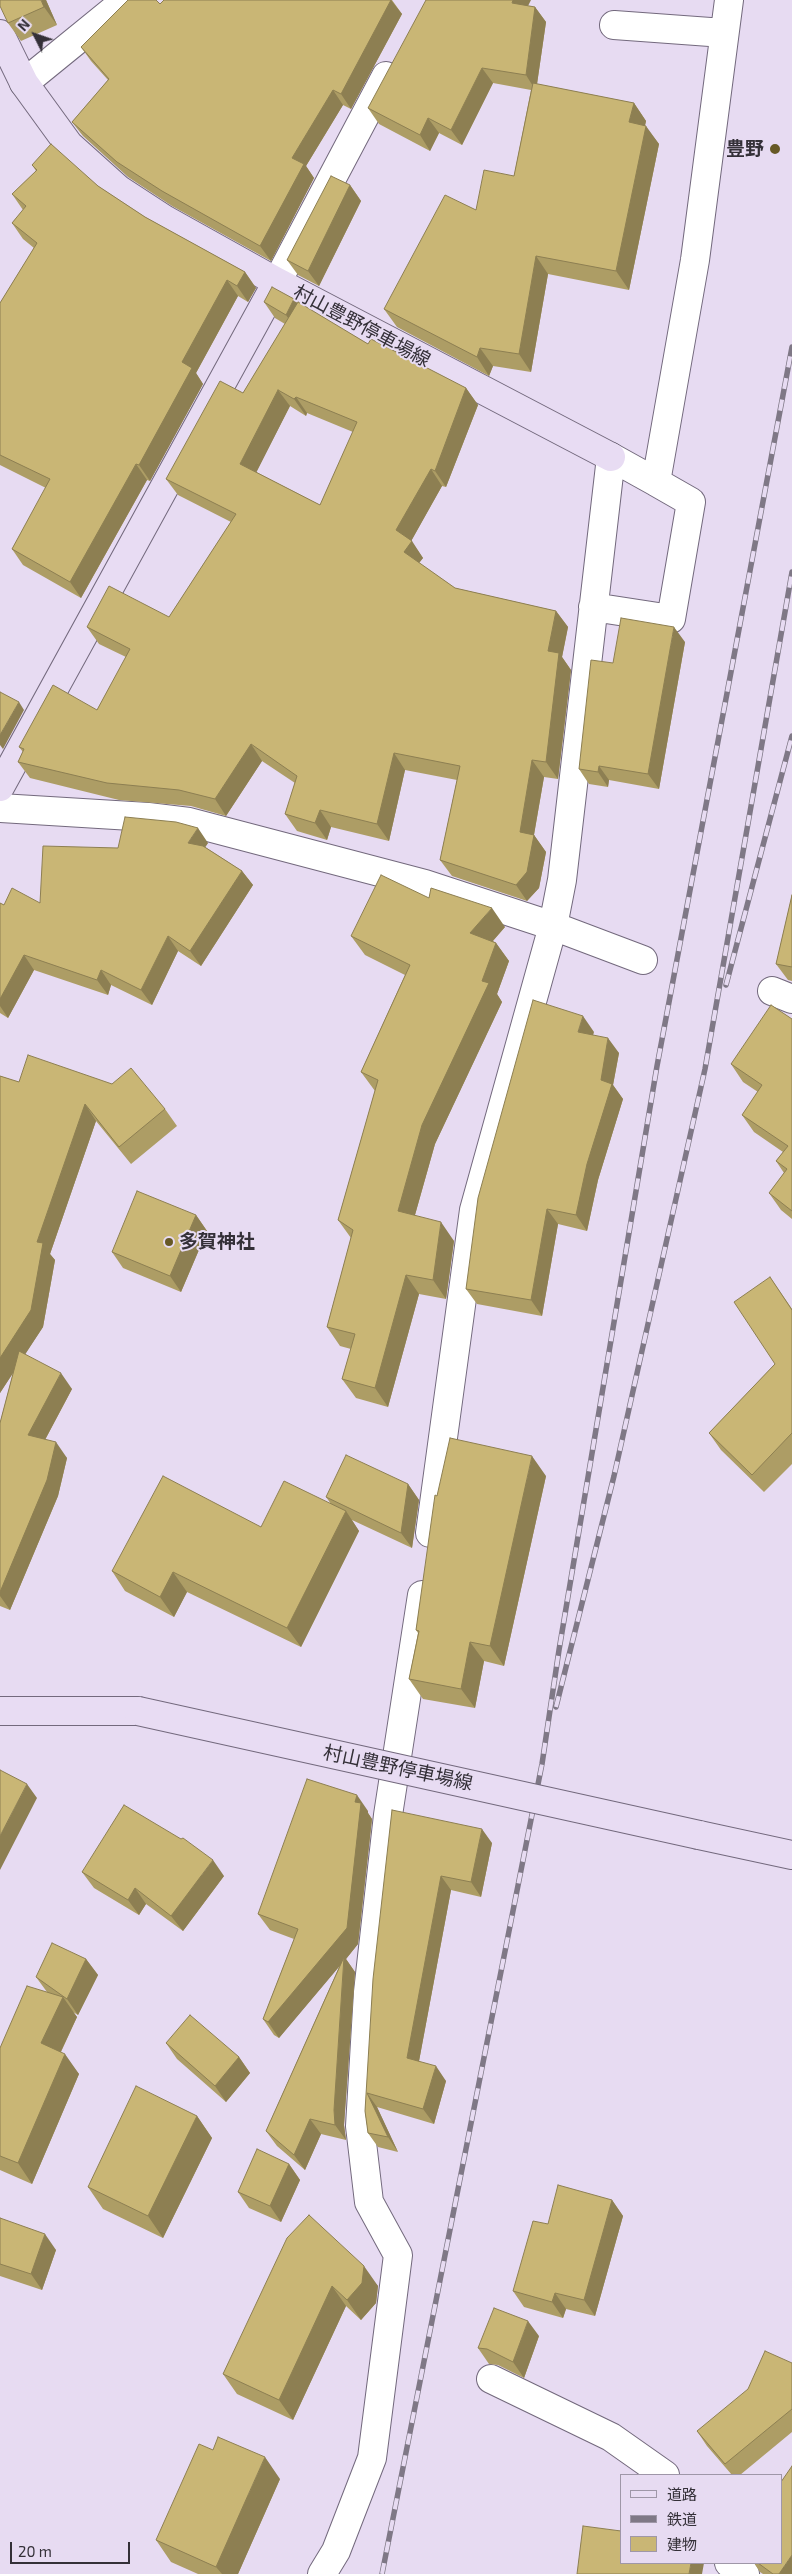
<!DOCTYPE html>
<html>
<head>
<meta charset="utf-8">
<style>
	body { margin:0 }
	#map { position:relative; width:792px; height:2574px; overflow:hidden; background:#e7dbf2; font-family:"Exo 2","Noto Sans JP",sans-serif }
	canvas { display:block }
	.legend { position:absolute; left:620px; top:2474px; width:162px; height:90px; box-sizing:border-box; background:#e7dbf2; border:1px solid #9f97a8; margin:0; padding:6px 9px; list-style:none; font-size:15px; color:#343038 }
	.legend li { display:flex; align-items:center; gap:10px; height:25px }
	.legend b { width:25px; border:1px solid #9f97a8 }
	.north { position:absolute; left:10px; top:10px; width:50px; height:50px; -webkit-text-stroke:4px #e7dbf2; paint-order:stroke; rotate:311deg; font-size:14px; font-weight:700; line-height:20px; text-align:center; color:#343038 }
	.north::after { content:''; display:block; margin:auto; width:18px; height:22px; background:#343038; clip-path:polygon(50% 0,100% 100%,50% 72%,0 100%) }
	.scale { position:absolute; left:10px; top:2542px; width:120px; height:22px; box-sizing:border-box; border:2px solid #343038; border-top:0; padding-left:6px; font-size:15px; line-height:18px; white-space:nowrap; color:#343038; -webkit-text-stroke:4px #e7dbf2; paint-order:stroke }
</style>
</head>
<body>
<div id="map">
<canvas width="792" height="2574"></canvas>
<ul class="legend">
<li><b style="height:6px;background:#e8dcf3"></b>道路</li>
<li><b style="height:6px;background:#7f7886"></b>鉄道</li>
<li><b style="height:14px;background:#c9b675"></b>建物</li>
</ul>
<div class="north">N</div>
<div class="scale">20 m</div>
</div>
<script>
const c = document.querySelector('canvas').getContext('2d');
c.lineJoin = 'round';
const poly = rows => new Path2D(rows.map(r => 'M' + r).join(''));
function strokePath(path, color, width, dash) { c.strokeStyle = color; c.lineWidth = width; c.lineCap = dash ? 'butt' : 'round'; c.setLineDash(dash || []); c.stroke(path); }
function fill(path, color) { c.fillStyle = color; c.fill(path, 'evenodd'); }
function drawText(font, color, halo, rows, align = 'center') {
  c.font = font + ' "Exo 2","Noto Sans JP",sans-serif'; c.lineWidth = 4; c.setLineDash([]); c.textBaseline = 'middle'; c.strokeStyle = halo; c.fillStyle = color; for (const [text, x, y, turn = 0] of rows) {
    c.save(); c.translate(x, y); c.rotate((+turn || 0) * Math.PI / 180); c.textAlign = isNaN(turn) ? turn : align; if (halo) c.strokeText(text, 0, 0); c.fillText(text, 0, 0); c.restore();
  }
}
const street = poly([
	[614,25,724,33],
	[24,83,126,0],
	[277,282,386,76],
	[593,607,671,619,691,502,656,482],
	[0,808,148,817,189,822,425,884,553,926,643,960],
	[772,991,792,999],
	[430,1533,474,1210,553,926,562,880,611,457,656,482,695,260,729,0],
	[491,2379,611,2437,665,2475],
	[729,2563,745,2574],
	[322,2574,336,2551,372,2458,398,2255,369,2202,360,2126,368,1992,388,1815,422,1595]
]);
const secondary = poly([
	[0,34,24,83,69,145,118,189,164,219,277,282,611,457],
	[0,787,277,282],
	[0,1711,138,1711],
	[699,1835,792,1855]
]);
strokePath(street, '#73697d', 30);
strokePath(secondary, '#73697d', 30);
strokePath(street, '#fff', 28);
strokePath(secondary, '#e8dcf3', 28);
const rail = poly([
	[726,985,792,736],
	[556,1707,614,1476,705,1069,792,572],
	[382,2574,542,1764,559,1650,657,1066,792,347]
]);
strokePath(rail, '#7f7886', 5.5);
strokePath(rail, '#e7dbf2', 4, [11]);
const secondaryBridge = poly([
	[138,1711,699,1835]
]);
strokePath(secondaryBridge, '#73697d', 30, []);
strokePath(secondaryBridge, '#e8dcf3', 28);
fill(poly([
	[46,0,57,25,21,41,8,23],
	[164,0,392,0,402,14,351,109,343,105,306,166,314,178,271,261,172,206,128,177,83,136,72,122,108,80,91,61,81,47,160,4],
	[528,6,535,7,546,22,537,84,634,103,646,121,645,126,659,144,629,290,548,274,531,372,493,366,489,376,397,327,384,309,476,210,514,176,531,90,493,83,462,145,439,133,430,151,379,124,368,108],
	[32,165,98,186,145,217,245,272,256,288,248,302,238,296,196,373,203,384,150,481,147,480,81,598,23,565,12,549,46,488,0,465,0,303,34,248,23,239,12,223,23,210,12,194,36,171],
	[350,185,361,201,319,286,298,275,287,260],
	[294,299,297,303,368,344,466,388,478,405,446,487,442,486,411,541,423,558,419,563,455,588,556,611,568,627,562,657,571,670,558,779,544,777,534,835,546,852,539,888,527,901,452,876,440,860,457,780,405,770,389,841,331,827,327,840,297,831,285,814,295,783,262,761,226,816,191,806,119,800,30,778,18,762,23,752,19,747,97,710,126,657,99,644,87,627,169,617,231,522,178,495,166,479,243,393,285,324,275,318,264,302],
	[290,406,306,416,307,413,353,432,320,505,256,472],
	[685,642,659,789,609,780,608,787,589,784,579,769,613,663],
	[208,843,205,847,242,871,253,885,201,966,178,951,152,1005,111,985,108,995,34,970,8,1018,0,1013,0,903,4,905,40,903,118,848],
	[792,895,792,981,788,980,776,964],
	[429,898,505,927,493,941,496,943,509,961,497,994,502,1002,435,1144,415,1215,454,1241,446,1299,419,1294,388,1407,356,1398,342,1379,351,1349,340,1346,327,1327,351,1238,338,1220,375,1091,361,1072,405,975,365,955,351,936],
	[792,1019,792,1219,781,1210,769,1193,784,1173,776,1161,783,1152,754,1132,742,1115,758,1092,743,1082,731,1064],
	[594,1032,593,1035,619,1053,613,1085,623,1099,598,1180,587,1231,558,1224,542,1316,477,1304,466,1289],
	[0,1076,19,1082,165,1109,177,1126,131,1164,96,1121,50,1254,55,1260,43,1327,25,1354,72,1389,45,1440,67,1458,58,1496,10,1610,0,1606,0,1423,13,1373,0,1393],
	[196,1215,207,1231,181,1292,123,1268,112,1252],
	[770,1277,792,1309,792,1464,764,1492,721,1450,709,1433,775,1364],
	[546,1476,504,1666,484,1661,475,1708,423,1699,409,1679,418,1633,416,1630,437,1496],
	[408,1484,419,1500,412,1548,352,1520,359,1531,301,1647,187,1592,174,1617,125,1591,112,1571,261,1527,331,1504,326,1497],
	[392,1810,492,1843,481,1897,451,1890,419,2061,446,2081,434,2124,377,2107,398,2152,378,2147,368,2133,365,2111],
	[368,1811,368,1813,372,1819,358,1944,346,1959,355,1972,344,2125,346,2140,321,2134,305,2170,277,2146,266,2131,340,1965,279,2038,274,2035,263,2019,294,1939,270,1930,258,1914],
	[82,1872,224,1876,183,1931,146,1904,139,1915,94,1888],
	[86,1959,98,1975,78,2015,73,2012,77,2017,61,2052,79,2074,32,2184,0,2170,0,2048,47,1992,36,1977],
	[166,2043,239,2057,250,2073,226,2102,177,2059],
	[197,2116,212,2138,163,2238,103,2209,88,2187],
	[289,2164,300,2180,281,2222,249,2208,238,2192],
	[612,2200,623,2216,595,2316,566,2309,563,2318,524,2307,513,2291],
	[309,2215,378,2286,376,2303,361,2320,346,2306,293,2420,237,2394,223,2374],
	[0,2218,56,2250,42,2290,0,2276],
	[539,2336,524,2378,498,2365,489,2364,478,2348],
	[792,2363,792,2432,740,2475,732,2475,707,2446,697,2431],
	[280,2479,238,2574,198,2574,171,2562,156,2540],
	[754,2563,781,2563,792,2574,763,2574,760,2572]
]), '#ad9d65');
fill(poly([
	[41,0,46,0,57,25,44,7],
	[391,0,402,14,351,109,341,94],
	[513,0,531,0,522,18,512,3],
	[535,7,546,22,536,91,526,75],
	[482,68,493,83,462,145,451,130],
	[333,90,343,105,306,166,314,178,271,261,260,246,292,158],
	[634,103,646,121,641,141,629,122],
	[428,118,439,133,430,151,420,135],
	[646,126,659,144,629,290,616,271],
	[350,185,361,201,319,286,308,271],
	[536,256,548,274,531,372,519,354],
	[245,272,256,288,248,302,237,286],
	[227,280,238,296,196,373,203,384,150,481,139,465,182,362],
	[294,299,305,314,297,331,286,315],
	[480,348,493,366,489,376,477,357],
	[466,388,478,405,446,487,435,471],
	[278,390,290,406,252,481,240,464],
	[296,397,307,413,306,416,294,399],
	[136,464,147,480,81,598,70,582],
	[431,469,442,486,409,545,412,541,423,558,415,568,404,552,396,530],
	[556,611,568,627,562,657,571,670,558,779,546,762,548,651],
	[674,627,685,642,659,789,648,774],
	[19,702,24,710,3,749,0,745,0,735],
	[251,744,262,761,226,816,215,799],
	[394,753,405,770,389,841,377,824],
	[532,760,544,777,532,846,534,835,546,852,539,888,527,901,516,885,520,832],
	[599,766,609,780,608,787,598,772],
	[320,810,331,827,327,840,315,823],
	[198,828,208,843,198,858,188,843],
	[242,871,253,885,201,966,190,951],
	[492,908,505,927,483,952,470,933],
	[168,936,178,951,152,1005,141,990],
	[496,943,509,961,497,994,502,1002,435,1144,411,1229,398,1211,422,1125,482,981],
	[24,955,34,970,8,1018,0,1006,0,999],
	[101,970,111,985,108,995,97,980],
	[583,1016,594,1032,589,1047,578,1032],
	[608,1038,619,1053,613,1085,623,1099,598,1180,587,1231,576,1215],
	[85,1104,96,1121,50,1254,55,1260,43,1327,0,1393,0,1358,37,1242],
	[547,1209,558,1224,542,1316,531,1300],
	[196,1215,207,1231,181,1292,170,1276],
	[441,1222,454,1241,446,1299,433,1280],
	[406,1275,419,1294,388,1407,375,1388],
	[61,1373,72,1389,39,1451,28,1435],
	[56,1442,67,1458,58,1496,10,1610,0,1596,0,1592],
	[532,1456,546,1476,504,1666,490,1646],
	[408,1484,419,1500,412,1548,401,1533],
	[346,1511,359,1531,301,1647,287,1628],
	[173,1572,187,1592,174,1617,160,1597],
	[470,1642,484,1661,475,1708,461,1689],
	[27,1784,37,1798,0,1870,0,1836],
	[357,1795,368,1811,368,1813,372,1819,358,1944,346,1959,355,1972,344,2125,346,2140,335,2125,334,2110,344,1961,279,2038,268,2022],
	[482,1829,492,1843,481,1897,471,1882],
	[213,1860,224,1876,183,1931,171,1916],
	[441,1876,451,1890,417,2072,407,2058],
	[135,1888,146,1904,139,1915,128,1900],
	[86,1959,98,1975,78,2015,67,1999],
	[63,1997,77,2017,55,2064,41,2043],
	[65,2054,79,2074,32,2184,18,2163],
	[239,2057,250,2073,226,2102,215,2086],
	[436,2066,446,2081,434,2124,423,2109],
	[367,2093,377,2107,398,2152,388,2137],
	[197,2116,212,2138,163,2238,148,2216],
	[310,2119,321,2134,305,2170,294,2155],
	[289,2164,300,2180,281,2222,270,2206],
	[612,2200,623,2216,595,2316,584,2300],
	[45,2234,56,2250,42,2290,31,2274],
	[364,2266,378,2286,376,2303,361,2320,347,2300],
	[332,2286,346,2306,293,2420,279,2400],
	[555,2293,566,2309,563,2318,552,2302],
	[528,2321,539,2336,524,2378,513,2362],
	[265,2457,280,2479,238,2574,222,2574,216,2567],
	[792,2555,792,2574,779,2574],
	[691,2563,704,2563,702,2574,689,2574]
]), '#8d7f52');
const building = poly([
	[0,0,41,0,44,7,8,23,0,6,0,0],
	[128,0,156,0,160,4,164,0,391,0,341,94,333,90,292,158,304,164,260,246,162,191,117,162,72,122,109,79,81,47,128,0],
	[426,0,513,0,512,3,535,7,526,75,482,68,451,130,428,118,420,135,368,108,426,0],
	[533,83,634,103,629,122,646,126,616,271,536,256,519,354,480,348,477,357,384,309,445,195,476,210,484,170,514,176,533,83],
	[51,144,98,186,145,217,245,272,237,286,227,280,182,362,192,368,139,465,136,464,70,582,12,549,50,479,0,455,0,303,37,243,12,223,26,206,12,194,37,170,32,165,51,144],
	[331,176,350,185,308,271,287,260,331,176],
	[272,287,294,299,286,315,264,302,272,287],
	[298,302,368,344,371,339,466,388,435,471,431,469,396,530,412,541,404,552,455,588,556,611,548,651,559,653,546,762,532,760,520,832,534,835,527,872,516,885,440,860,460,766,394,753,377,824,320,810,315,823,285,814,297,776,251,744,215,799,179,790,107,783,18,762,24,749,19,747,53,685,97,710,130,649,87,627,109,586,169,617,236,514,166,479,220,381,243,393,298,302],
	[278,390,294,399,296,397,357,422,320,505,240,464,278,390],
	[621,618,674,627,648,774,599,766,598,772,579,769,591,660,613,663,621,618],
	[0,692,19,702,0,735,0,692],
	[125,817,176,822,198,828,188,843,203,846,242,871,190,951,168,936,141,990,101,970,97,980,24,955,0,999,0,903,4,905,12,888,40,903,43,846,118,848,125,817],
	[381,875,429,898,431,888,492,908,470,933,496,943,482,981,489,983,422,1125,398,1211,441,1222,433,1280,406,1275,375,1388,342,1379,355,1334,327,1327,353,1230,338,1220,378,1080,361,1072,410,965,351,936,381,875],
	[792,895,792,967,776,964,792,895],
	[533,1000,583,1016,578,1032,608,1038,601,1080,612,1084,587,1164,576,1215,547,1209,531,1300,466,1289,478,1198,533,1000],
	[771,1005,792,1019,792,1211,769,1193,787,1169,776,1161,788,1146,742,1115,762,1085,731,1064,771,1005],
	[28,1055,112,1084,131,1068,165,1109,119,1147,85,1104,37,1242,43,1243,31,1310,0,1358,0,1076,19,1082,28,1055],
	[137,1191,196,1215,170,1276,112,1252,137,1191],
	[770,1277,792,1310,792,1433,752,1475,709,1433,775,1364,734,1302,770,1277],
	[19,1351,61,1373,28,1435,56,1442,47,1480,0,1592,0,1423,19,1351],
	[450,1438,532,1456,490,1646,470,1642,461,1689,409,1679,419,1631,416,1630,435,1495,437,1496,450,1438],
	[346,1455,408,1484,401,1533,326,1497,346,1455],
	[163,1476,261,1527,284,1481,346,1511,287,1628,173,1572,160,1597,112,1571,163,1476],
	[0,1770,27,1784,0,1836,0,1770],
	[307,1779,357,1795,355,1802,361,1803,347,1928,268,2022,263,2019,298,1929,258,1914,307,1779],
	[124,1805,181,1839,183,1838,213,1860,171,1916,135,1888,128,1900,82,1872,124,1805],
	[392,1810,482,1829,471,1882,441,1876,407,2058,436,2066,423,2109,367,2093,388,2137,368,2133,365,2111,373,1979,392,1810],
	[52,1943,86,1959,67,1999,36,1977,52,1943],
	[344,1957,334,2110,335,2125,310,2119,294,2155,266,2131,344,1957],
	[27,1986,63,1997,41,2043,65,2054,18,2163,0,2156,0,2048,27,1986],
	[190,2015,239,2057,215,2086,166,2043,190,2015],
	[136,2086,197,2116,148,2216,88,2187,136,2086],
	[257,2149,289,2164,270,2206,238,2192,257,2149],
	[558,2185,612,2200,584,2300,555,2293,552,2302,513,2291,533,2221,548,2224,558,2185],
	[309,2215,364,2266,362,2283,347,2300,332,2286,279,2400,223,2374,287,2238,309,2215],
	[0,2218,45,2234,31,2274,0,2264,0,2218],
	[494,2308,528,2321,513,2362,487,2349,478,2348,494,2308],
	[765,2351,792,2363,792,2409,725,2464,697,2431,748,2389,765,2351],
	[218,2437,265,2457,216,2567,156,2540,199,2444,213,2450,218,2437],
	[792,2466,792,2555,779,2574,773,2574,758,2563,781,2563,781,2482,792,2466],
	[583,2526,621,2531,621,2563,691,2563,689,2574,577,2574,583,2526]
]);
fill(building, '#c9b675');
strokePath(building, '#8d7f52', 1);
for (const [x, y, r, color] of [
	[775,149,6,"#675926"],
	[169,1242,5,"#675926"]
]) { const dot = new Path2D(); dot.arc(x, y, r, 0, 2 * Math.PI); c.fillStyle = color; c.fill(dot); strokePath(dot, '#e7dbf2', 2); }
drawText('bold 19px', '#343038', '#e7dbf2', [
	["豊野",764,149],
	["多賀神社",179,1242,"left"]
], 'right');
drawText('19px', '#343038', '#e7dbf2', [
	["村山豊野停車場線",362,326,28],
	["村山豊野停車場線",398,1768,12]
]);
</script>
</body>
</html>
